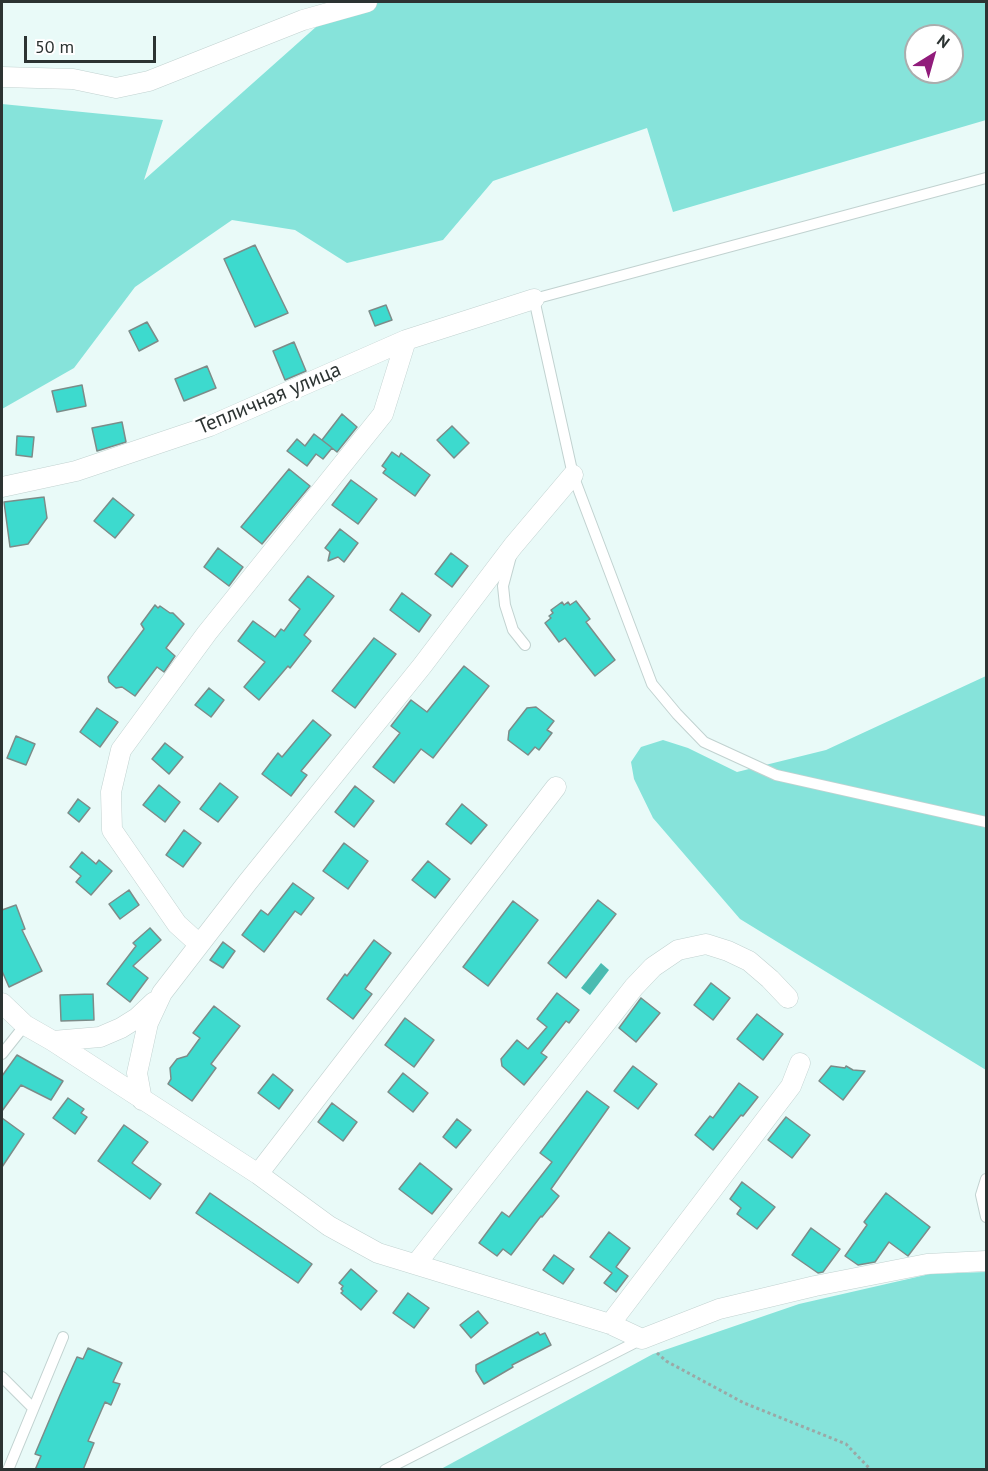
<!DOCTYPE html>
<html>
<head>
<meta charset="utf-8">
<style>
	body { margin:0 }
	#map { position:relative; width:988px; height:1471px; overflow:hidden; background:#e9faf8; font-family:"PT Sans",sans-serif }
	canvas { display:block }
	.frame { position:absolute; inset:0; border:3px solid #2c3332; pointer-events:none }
	.north { position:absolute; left:904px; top:24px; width:60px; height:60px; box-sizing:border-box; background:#fff; border:2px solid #abadad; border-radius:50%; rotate:37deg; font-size:16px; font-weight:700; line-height:24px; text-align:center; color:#2c3332 }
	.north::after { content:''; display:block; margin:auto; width:21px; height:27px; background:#911c7b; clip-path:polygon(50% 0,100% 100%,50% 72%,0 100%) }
	.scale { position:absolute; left:24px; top:36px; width:132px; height:27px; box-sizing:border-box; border:3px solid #2c3332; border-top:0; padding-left:8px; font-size:18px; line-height:21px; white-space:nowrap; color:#2c3332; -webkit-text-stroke:4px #fff; paint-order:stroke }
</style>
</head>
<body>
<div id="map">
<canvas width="988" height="1471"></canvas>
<div class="frame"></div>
<div class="north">N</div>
<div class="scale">50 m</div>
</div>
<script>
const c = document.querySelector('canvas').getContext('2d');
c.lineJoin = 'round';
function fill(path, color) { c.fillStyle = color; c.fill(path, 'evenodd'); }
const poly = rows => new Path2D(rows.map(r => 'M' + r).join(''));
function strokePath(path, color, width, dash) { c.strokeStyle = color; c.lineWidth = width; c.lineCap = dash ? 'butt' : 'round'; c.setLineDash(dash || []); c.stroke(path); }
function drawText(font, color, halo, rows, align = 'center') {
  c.font = font + ' "PT Sans",sans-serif'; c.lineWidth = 5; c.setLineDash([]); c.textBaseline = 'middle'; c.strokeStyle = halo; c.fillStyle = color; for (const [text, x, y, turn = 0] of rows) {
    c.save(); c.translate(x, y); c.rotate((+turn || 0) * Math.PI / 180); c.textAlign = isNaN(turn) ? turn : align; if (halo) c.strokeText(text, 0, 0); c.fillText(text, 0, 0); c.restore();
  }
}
fill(poly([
	[344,2,986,2,986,120,673,212,647,128,493,181,443,240,347,263,295,230,232,220,135,287,74,368,2,409,2,104,163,120,144,180],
	[916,36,952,36,952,72,916,72],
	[986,676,986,1070,740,919,653,818,634,779,631,762,641,747,663,740,688,748,737,772,826,750],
	[986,1272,986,1469,441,1469,653,1354,799,1304,930,1274]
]), '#86e3da');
fill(poly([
	[601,963,609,970,590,995,581,988]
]), '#4abbb1');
const building = poly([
	[255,245,288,313,255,327,224,259,255,245],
	[386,305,392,320,375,326,369,311,386,305],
	[147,322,158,341,139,351,129,331,147,322],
	[294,342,306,371,285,380,273,351,294,342],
	[207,366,216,388,184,401,175,379,207,366],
	[82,385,86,406,57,412,52,391,82,385],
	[342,414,357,427,337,452,332,448,323,459,316,454,307,466,287,451,297,439,305,446,314,434,331,447,322,440,342,414],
	[122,422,126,442,97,451,92,428,122,422],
	[452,426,469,443,454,458,437,440,452,426],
	[17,436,34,437,32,457,16,455,17,436],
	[392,452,399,457,401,453,430,475,415,496,383,473,386,469,382,466,392,452],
	[289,469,310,486,262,544,241,527,289,469],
	[351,480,377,499,358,524,332,505,351,480],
	[44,497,47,518,28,544,10,547,4,502,44,497],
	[113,498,134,515,115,538,94,521,113,498],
	[340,529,358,543,344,562,338,557,328,561,330,552,325,548,340,529],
	[218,548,243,567,229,586,204,567,218,548],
	[451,553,468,566,452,587,435,574,451,553],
	[308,576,334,596,304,635,311,641,290,668,288,666,259,700,244,687,265,662,238,641,253,621,275,637,281,629,284,631,300,609,289,600,308,576],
	[402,593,431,615,419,632,390,610,402,593],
	[576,601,590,619,586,622,615,660,595,676,565,638,559,642,545,623,551,618,549,616,553,613,551,610,562,602,564,605,568,602,570,605,576,601],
	[155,605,158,608,160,606,170,613,173,613,184,624,166,648,175,656,164,672,157,667,135,696,122,687,116,688,109,682,108,677,144,629,141,624,155,605],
	[374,638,396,654,355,708,332,691,374,638],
	[464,666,489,686,433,758,421,749,394,783,373,767,400,733,391,726,411,700,427,712,464,666],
	[209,688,224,700,211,717,195,705,209,688],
	[536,707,554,721,547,730,552,733,539,750,535,747,528,755,508,740,509,731,527,708,536,707],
	[97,708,118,722,100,747,80,732,97,708],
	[313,720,331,735,301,771,307,775,291,796,262,774,278,753,282,757,313,720],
	[16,736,35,744,26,765,7,758,16,736],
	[165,743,183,757,169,774,152,759,165,743],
	[220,783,238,797,218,822,200,809,220,783],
	[159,785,180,802,165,822,143,805,159,785],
	[355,786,374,801,354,827,335,812,355,786],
	[78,799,90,808,79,822,68,813,78,799],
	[462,804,487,825,471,844,446,824,462,804],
	[184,830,201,843,183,867,166,855,184,830],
	[344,843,368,861,348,889,323,871,344,843],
	[82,852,96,864,99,860,112,871,91,895,76,882,81,876,70,867,82,852],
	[428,861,450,879,435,898,412,880,428,861],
	[293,883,314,898,301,915,295,911,264,952,242,935,261,910,268,915,293,883],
	[129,890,139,905,120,919,109,904,129,890],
	[598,900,616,914,566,978,548,963,598,900],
	[513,901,538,920,488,986,463,967,513,901],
	[16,905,25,929,22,930,42,971,9,987,2,971,2,910,16,905],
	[150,928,161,940,133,966,148,978,130,1002,107,984,136,946,133,943,150,928],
	[374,940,391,953,365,989,372,994,353,1019,327,999,345,974,347,976,374,940],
	[223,942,235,951,223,968,210,960,223,942],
	[711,983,730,998,713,1020,694,1005,711,983],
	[557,993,579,1010,569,1023,566,1021,541,1053,547,1057,524,1085,502,1066,501,1059,517,1040,528,1049,547,1027,537,1019,557,993],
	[93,994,94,1020,61,1021,60,995,93,994],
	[641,998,660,1013,636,1042,619,1028,641,998],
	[214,1006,240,1026,211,1064,216,1068,192,1101,168,1084,171,1079,170,1068,177,1059,187,1056,200,1038,193,1033,214,1006],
	[757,1014,783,1034,763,1060,737,1039,757,1014],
	[405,1018,434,1040,414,1067,385,1045,405,1018],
	[17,1055,63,1081,51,1100,21,1085,2,1111,2,1076,17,1055],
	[633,1066,657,1084,638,1109,614,1091,633,1066],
	[831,1066,845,1068,846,1066,853,1070,865,1071,843,1100,819,1081,831,1066],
	[403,1073,428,1093,413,1112,388,1092,403,1073],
	[273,1074,293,1090,279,1109,258,1093,273,1074],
	[739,1083,758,1097,743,1116,741,1115,713,1150,695,1135,710,1116,713,1118,739,1083],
	[587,1091,609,1107,551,1189,559,1196,542,1217,541,1216,511,1255,503,1249,497,1256,479,1243,502,1212,509,1217,552,1162,540,1153,587,1091],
	[68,1098,84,1109,81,1113,87,1117,75,1134,53,1118,68,1098],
	[332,1103,357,1122,343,1141,318,1122,332,1103],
	[786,1117,810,1135,792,1158,768,1140,786,1117],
	[2,1118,24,1134,2,1167,2,1118],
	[457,1119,471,1130,456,1148,443,1137,457,1119],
	[124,1125,148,1142,132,1163,161,1184,150,1199,98,1161,124,1125],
	[420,1163,452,1189,432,1214,399,1189,420,1163],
	[742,1182,775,1207,757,1229,737,1214,741,1208,730,1199,742,1182],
	[210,1193,312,1264,298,1283,196,1213,210,1193],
	[886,1193,930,1227,908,1256,889,1242,875,1262,858,1265,845,1256,867,1225,864,1222,886,1193],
	[811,1228,840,1249,823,1272,818,1273,792,1255,811,1228],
	[609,1232,630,1248,616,1267,628,1276,616,1292,604,1283,612,1273,590,1257,609,1232],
	[554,1255,574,1269,563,1284,543,1270,554,1255],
	[351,1269,377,1291,361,1310,341,1293,343,1291,341,1289,343,1286,339,1283,351,1269],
	[408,1293,429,1308,414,1328,393,1313,408,1293],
	[478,1311,488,1323,471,1338,460,1325,478,1311],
	[538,1332,540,1335,545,1333,551,1345,512,1365,513,1367,484,1384,476,1371,476,1365,538,1332],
	[88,1348,122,1363,113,1382,120,1384,111,1405,105,1402,88,1441,94,1443,83,1470,35,1470,41,1456,35,1454,60,1395,77,1357,83,1359,88,1348]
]);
fill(building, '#3ddace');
strokePath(building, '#7c8c89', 1.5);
const service = poly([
	[986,178,534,299,573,475,652,684,677,714,704,742,776,775,986,822],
	[511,556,503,586,505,605,513,630,525,645],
	[2,1054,25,1025],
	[986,1179,981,1195,986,1217],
	[2,1377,33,1408],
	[8,1470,63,1337],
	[385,1470,642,1339]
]);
const minor = poly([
	[2,77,73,79,116,88,149,81,303,20,367,2],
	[2,487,76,471,210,426,406,340,534,299],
	[199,944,177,924,112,830,111,792,121,750,207,633,383,414,406,340],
	[2,1003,25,1025,53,1041,258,1174,329,1226,378,1253,610,1324,642,1339,719,1309,815,1286,927,1264,986,1261],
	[53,1041,100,1037,121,1028,137,1018,154,1002],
	[142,1100,137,1073,141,1055,148,1023,162,993,247,883,422,666,513,546,573,475],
	[258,1174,556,787],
	[416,1264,634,987,653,967,678,950,706,944,728,951,749,961,770,979,788,998],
	[610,1324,791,1086,800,1063]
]);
strokePath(service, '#c1d2d0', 12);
strokePath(minor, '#c1d2d0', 21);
strokePath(poly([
	[657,1353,666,1361,744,1403,846,1444,871,1470]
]), '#9ba8a6', 3, [3, 3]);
strokePath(service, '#fff', 10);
strokePath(minor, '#fff', 20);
drawText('21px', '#2c3332', '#fff', [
	["Тепличная улица",269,399,-23]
]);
</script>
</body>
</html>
